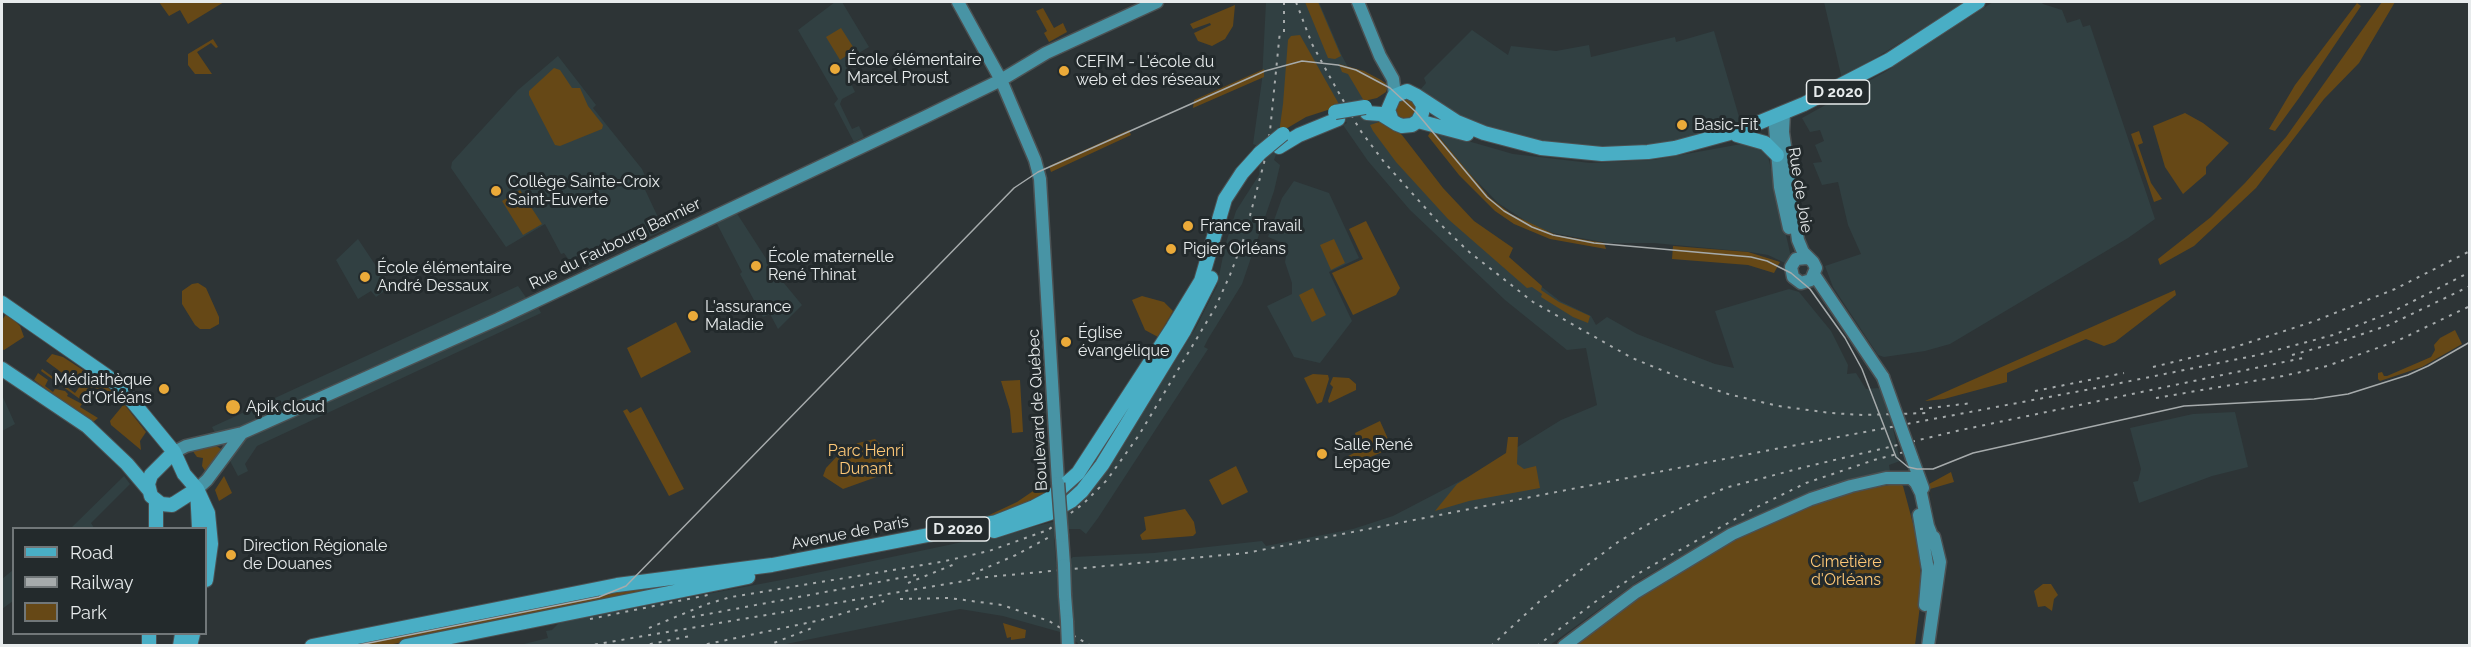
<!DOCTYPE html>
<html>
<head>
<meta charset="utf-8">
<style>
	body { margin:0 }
	#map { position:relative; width:2471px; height:647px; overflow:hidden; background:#2d3436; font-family:Raleway,sans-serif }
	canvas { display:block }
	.frame { position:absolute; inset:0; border:3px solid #e7ebec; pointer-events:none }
	.legend { position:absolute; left:12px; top:527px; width:195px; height:108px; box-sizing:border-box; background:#232a2c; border:2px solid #717779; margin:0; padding:8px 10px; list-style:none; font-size:18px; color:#e7ebec }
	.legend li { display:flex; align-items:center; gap:12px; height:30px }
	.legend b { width:30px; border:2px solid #717779 }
</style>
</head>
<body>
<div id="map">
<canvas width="2471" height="647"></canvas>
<div class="frame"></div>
<ul class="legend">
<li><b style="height:8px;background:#49aec5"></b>Road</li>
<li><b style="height:8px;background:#a6abac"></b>Railway</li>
<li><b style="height:16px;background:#664816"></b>Park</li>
</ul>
</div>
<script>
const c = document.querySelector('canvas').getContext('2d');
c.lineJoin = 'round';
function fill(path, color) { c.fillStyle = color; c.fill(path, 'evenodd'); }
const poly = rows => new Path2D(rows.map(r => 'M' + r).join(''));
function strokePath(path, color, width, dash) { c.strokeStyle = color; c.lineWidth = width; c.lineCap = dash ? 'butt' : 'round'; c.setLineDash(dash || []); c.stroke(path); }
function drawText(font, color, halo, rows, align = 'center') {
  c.font = font + ' Raleway,sans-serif'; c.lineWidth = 6; c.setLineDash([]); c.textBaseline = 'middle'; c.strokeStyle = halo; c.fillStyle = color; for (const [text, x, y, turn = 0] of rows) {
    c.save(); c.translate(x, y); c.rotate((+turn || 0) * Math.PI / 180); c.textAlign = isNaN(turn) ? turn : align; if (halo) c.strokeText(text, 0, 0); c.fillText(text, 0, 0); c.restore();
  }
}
fill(poly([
	[835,2,842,2,869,47,845,61,854,76,849,79,855,92,842,99,840,104,852,129,859,126,864,137,854,142,834,104,838,99,798,30],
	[1266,2,1319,2,1342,56,1382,130,1413,157,1512,264,1560,301,1591,316,1596,325,1607,317,1637,334,1715,364,1734,368,1715,311,1789,289,1799,292,1831,331,1848,365,1847,374,1856,373,1866,389,1878,388,1885,391,1900,461,1889,465,1890,471,1824,486,1729,528,1638,581,1550,645,1078,645,1078,643,1060,632,1003,616,960,609,781,645,516,646,548,638,546,631,552,630,560,622,797,577,1024,529,1053,522,1071,508,1092,489,1104,474,1195,329,1217,286,1225,246,1236,211,1259,175,1260,147,1253,144,1262,80],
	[1299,41,1347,123,1343,125,1368,161,1410,210,1505,300,1567,350,1586,348,1597,405,1561,420,1519,446,1488,469,1466,478,1393,516,1353,529,1266,546,1262,541,1154,553,1073,557,1062,566,1056,562,1054,539,1067,529,1080,529,1086,534,1098,518,1208,349,1204,347,1208,339,1242,284,1274,191,1280,165,1274,160,1286,127],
	[1824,2,1965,2,1842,79],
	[1993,2,2041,2,2043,4,2062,10,2067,23,2080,19,2083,27,2090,25,2155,219,2128,238,1950,344,1925,351,1884,357,1878,355,1833,287,1825,266,1861,254,1848,225,1838,182,1822,185,1813,163,1822,162,1815,145,1824,141,1820,130,1810,132,1802,118,1885,72],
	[1472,30,1508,55,1511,46,1556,51,1589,45,1591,57,1675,37,1676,42,1714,31,1742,127,1712,136,1612,151,1508,137,1453,114,1420,90,1426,83,1424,78],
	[558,56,596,105,593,108,642,169,645,176,640,179,664,230,649,237,642,224,603,243,609,256,588,266,582,254,569,260,564,253,561,254,545,224,506,247,451,168,452,162,518,90],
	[1440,133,1513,154,1590,163,1653,160,1747,143,1759,148,1768,156,1791,257,1785,263,1768,255,1750,252,1654,243,1608,243,1553,233,1532,225,1498,203,1467,171,1438,135],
	[1294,181,1329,193,1359,258,1329,272,1352,321,1320,363,1294,357,1267,306,1292,294,1292,283,1285,262,1288,245,1268,237,1282,198],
	[736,212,774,271,802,305,778,329,770,314,763,317,740,274,742,272,716,222],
	[358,239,390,287,376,297,371,291,358,299,336,260],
	[518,286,527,299,538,307,541,313,257,446,245,464,248,471,238,476,212,427],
	[2,395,15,424,2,431],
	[2235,412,2248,467,2212,476,2139,503,2133,482,2138,481,2141,469,2130,428,2193,414],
	[124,476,130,484,91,523,94,528,71,528],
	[13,570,13,601,2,609,2,579]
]), '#314042');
fill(poly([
	[159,2,224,2,188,24,180,10,169,16],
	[1305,2,1318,2,1341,56,1335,59,1328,58],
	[2382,2,2395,2,2359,63,2324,99,2256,188,2194,246,2160,265,2158,259,2211,217,2245,183,2286,137],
	[2357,3,2361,6,2299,98,2275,131,2269,129,2295,85],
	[1235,5,1233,26,1225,39,1212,46,1198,41,1194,33,1211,25,1210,23,1193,29,1190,24],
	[1043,8,1054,28,1063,23,1067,32,1049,42,1044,33,1047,31,1036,11],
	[841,28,855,50,840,60,826,37],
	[1300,35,1340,106,1306,117,1279,133,1283,104,1288,40,1291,36],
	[213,39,218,47,216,48,211,43,197,52,212,74,195,74,188,65,188,54],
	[1339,64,1364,71,1381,80,1388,85,1386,92,1377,98,1364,101,1348,74,1342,72],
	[554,68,560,70,572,88,580,88,588,106,603,125,602,129,560,146,555,145,529,95,529,91],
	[1264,69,1264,77,1193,108,1194,100],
	[1403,96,1414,100,1418,111,1409,121,1395,118,1393,104],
	[2185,113,2203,123,2229,143,2206,167,2206,174,2183,194,2165,167,2153,126],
	[1379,122,1386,122,1402,135,1443,188,1474,221,1513,248,1509,257,1542,286,1541,290,1559,302,1590,316,1588,323,1573,317,1541,297,1542,294,1532,287,1527,288,1448,219,1396,162,1373,131,1370,125],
	[1129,130,1131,135,1051,172,1049,166],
	[1431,131,1434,131,1490,198,1511,214,1556,235,1604,243,1606,249,1550,239,1514,224,1495,211,1459,175,1428,136],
	[2139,131,2143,143,2138,145,2151,183,2162,199,2154,202,2131,134],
	[520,190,542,224,523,235,502,201],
	[1366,221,1400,288,1396,295,1353,315,1332,273,1363,259,1349,229],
	[1334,239,1345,263,1331,270,1320,245],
	[1673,246,1748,252,1780,262,1774,273,1748,265,1672,259],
	[198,283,206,288,219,317,219,324,210,329,200,329,195,325,182,304,182,291,192,284],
	[1313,288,1326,315,1312,322,1299,295],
	[2175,290,2176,295,2115,342,2104,346,2086,339,2007,373,2007,382,1944,399,1925,401],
	[1142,296,1164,302,1173,311,1158,337,1145,330,1132,300],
	[7,313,20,326,24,337,4,350,2,349,2,320],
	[676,322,691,352,641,378,627,348],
	[2455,330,2462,344,2422,367,2380,381,2378,379,2378,373,2382,372,2384,376,2387,376,2431,357,2435,350,2434,345,2440,338],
	[52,354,63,357,103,383,120,399,116,405,96,388,84,402,41,371,42,369,75,393,80,386,46,361],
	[38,373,48,380,45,386,53,392,55,389,65,391,68,394,67,396,82,404,80,407,98,418,92,423,34,380],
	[1313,374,1328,375,1329,379,1322,402,1317,404,1304,378],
	[1333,377,1349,378,1356,384,1356,390,1329,403,1328,401,1333,387,1330,384],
	[1020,380,1023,432,1012,433,1010,410,1001,381],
	[124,404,146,432,140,441,141,450,111,425,110,421],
	[641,407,684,489,669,496,623,411,627,409,630,413],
	[1380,421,1392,448,1349,466,1346,457,1360,450,1355,433],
	[1508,437,1518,437,1517,464,1524,469,1536,466,1540,488,1469,501,1435,511,1457,484,1506,453],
	[875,439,883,447,891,464,882,475,843,489,823,476,826,468,840,453,858,443],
	[215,445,221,449,223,453,207,474,202,466,203,458,197,457,192,450],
	[1236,466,1248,492,1222,505,1209,480],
	[1951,472,1954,482,1930,489,1935,511,1929,484],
	[224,476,232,493,219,501,215,490],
	[1900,483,1903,486,1915,531,1920,563,1921,598,1915,645,1573,646,1648,591,1747,532,1814,504,1850,492],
	[1039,487,1047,492,1032,501,990,517,983,518,1017,502],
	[1185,509,1194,522,1196,533,1193,536,1142,540,1140,535,1146,530,1144,517],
	[2043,584,2051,584,2058,595,2054,599,2052,611,2045,606,2038,607,2034,591],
	[643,586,644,593,642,596,388,645,328,646],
	[1003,623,1026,630,1025,638,1011,640,1011,637,1007,638]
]), '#664816');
const secondary = poly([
	[958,2,1001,80,1035,160,1040,179,1058,483],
	[1358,2,1380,56,1393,79,1395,95],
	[1784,113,1783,132,1798,240,1803,252,1813,262,1816,268,1811,280,1801,283,1793,277,1791,267,1796,259,1807,258],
	[1775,127,1780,187,1789,228],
	[1815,276,1883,377],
	[174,452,186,446,242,433,498,319,925,117,1001,80,1046,53,1157,2],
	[1912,458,1923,488],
	[197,489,207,480,242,433],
	[1919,515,1928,570,1925,605],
	[1062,536,1064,565],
	[1065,595,1067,621],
	[1564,646,1636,592,1732,534,1811,499,1851,486,1886,478,1911,478,1916,483,1921,493,1928,526,1935,544],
	[1928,646,1940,562,1934,537]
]);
const primary = poly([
	[1417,96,1457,122,1484,133,1541,148,1602,154,1648,152,1675,148,1741,130,1804,104,1889,60,1978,2],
	[1367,113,1381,114,1397,124,1402,126,1412,125,1418,121,1422,113,1423,105,1417,96,1407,91,1394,96,1388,110,1392,121],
	[1418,121,1467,134],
	[1737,135,1765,143,1777,155],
	[1279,147,1299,135,1338,119],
	[2,303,107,376,123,390,174,452,184,474,197,489,208,513,211,544,206,580],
	[2,369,87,426,127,464,149,490],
	[174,452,151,475,148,484,151,496,161,504,172,505,197,489],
	[197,489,199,528],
	[156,501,156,528],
	[994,531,1050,513,1071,501,1082,491,1102,465,1184,331,1211,278],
	[149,646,149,634],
	[180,646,182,634],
	[190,646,193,634],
	[312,646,617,585,772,565,996,522,1034,507,1049,499,1078,473,1173,327,1201,281,1225,199,1242,173,1260,153],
	[406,646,748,577]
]);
strokePath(secondary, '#4b5153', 15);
strokePath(primary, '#4b5153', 16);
strokePath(secondary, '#4894a5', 12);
strokePath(primary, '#49aec5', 14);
strokePath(poly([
	[354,646,599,597,626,586,1014,188,1038,172,1265,71,1302,61,1338,65,1356,70,1390,88,1416,112,1487,197,1504,211,1532,227,1553,235,1594,243,1751,257,1767,261,1791,273,1810,289,1845,338,1862,369,1896,457,1908,467,1917,469,1933,469,1973,453,2184,406,2314,399,2348,394,2408,375,2428,366,2470,342]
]), '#a6abac', 1.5);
strokePath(poly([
	[1284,2,1284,38],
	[1296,2,1312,44,1331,79,1360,130,1384,162,1438,222,1468,251,1533,302,1632,358,1681,378,1728,394,1778,406,1831,413,1863,415,1928,413],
	[2292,355,2339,342,2389,325,2470,286],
	[2153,367,2235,347,2315,321,2395,289,2470,251],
	[2035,391,2124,373],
	[2156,398,2283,376,2327,366,2397,341,2470,306],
	[1920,409,1973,403],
	[972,574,1016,555,1053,535],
	[908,583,955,564],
	[900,599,949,598,1002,605,1049,621,1091,646],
	[692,617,916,575],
	[590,619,713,594],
	[649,628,707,604,731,597,941,562,989,551,1048,530,1083,504,1107,480,1139,435,1215,308,1230,275,1244,238,1264,163,1270,131,1280,31],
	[586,646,987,577,1246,553,1770,450,2091,389,2258,355,2333,335,2392,312,2470,272],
	[641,646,690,636],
	[698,646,821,620,884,601],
	[766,646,812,628],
	[1491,646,1541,600,1618,542,1657,519,1725,488,1805,467,1961,430,2303,358],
	[1537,646,1595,602,1639,573,1753,509,1806,483,1874,460,1912,450]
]), '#a6abac', 2, [3, 6]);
const secondaryBridge = poly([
	[1883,377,1912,458],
	[1058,483,1062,536],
	[1064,565,1065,595],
	[1067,621,1068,646]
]);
const primaryBridge = poly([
	[1335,112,1365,107],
	[1260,153,1283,134]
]);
strokePath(secondaryBridge, '#4b5153', 15, []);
strokePath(primaryBridge, '#4b5153', 16, []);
strokePath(secondaryBridge, '#4894a5', 12);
strokePath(primaryBridge, '#49aec5', 14);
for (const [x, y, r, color] of [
	[835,69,6,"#ebaa39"],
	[1064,71,6,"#ebaa39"],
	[1682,125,6,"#ebaa39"],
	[496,191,6,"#ebaa39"],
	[1188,226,6,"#ebaa39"],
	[1171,249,6,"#ebaa39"],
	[756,266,6,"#ebaa39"],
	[365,277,6,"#ebaa39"],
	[693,316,6,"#ebaa39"],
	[1066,342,6,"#ebaa39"],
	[164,389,6,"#ebaa39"],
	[233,407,8,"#ebaa39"],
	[1322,454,6,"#ebaa39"],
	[231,555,6,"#ebaa39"]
]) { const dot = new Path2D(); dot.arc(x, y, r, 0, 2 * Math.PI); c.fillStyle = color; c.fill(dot); strokePath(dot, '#232a2c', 2); }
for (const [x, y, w] of [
	[1838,92,63],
	[958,529,63]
]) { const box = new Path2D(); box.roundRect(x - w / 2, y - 12, w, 24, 4.5); c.fillStyle = '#232a2c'; c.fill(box); strokePath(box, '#e7ebec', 1.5); }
drawText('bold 15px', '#e7ebec', null, [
	["D 2020",1838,92],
	["D 2020",958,529]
]);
drawText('16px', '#e7ebec', '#232a2c', [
	["École élémentaire",847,60],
	["Marcel Proust",847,78],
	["CEFIM - L'école du",1076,62],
	["web et des réseaux",1076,80],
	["Basic-Fit",1694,125],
	["Collège Sainte-Croix",508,182],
	["Saint-Euverte",508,200],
	["France Travail",1200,226],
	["Pigier Orléans",1183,249],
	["École maternelle",768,257],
	["René Thinat",768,275],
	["École élémentaire",377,268],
	["André Dessaux",377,286],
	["L'assurance",705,307],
	["Maladie",705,325],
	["Église",1078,333],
	["évangélique",1078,351],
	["Médiathèque",152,380,"right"],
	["d'Orléans",152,398,"right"],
	["Apik cloud",246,407],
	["Salle René",1334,445],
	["Lepage",1334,463],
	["Direction Régionale",243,546],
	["de Douanes",243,564]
], 'left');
drawText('16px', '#e7ebec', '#232a2c', [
	["Rue de Joie",1800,190,81],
	["Rue du Faubourg Bannier",615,244,-26],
	["Boulevard de Québec",1038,410,-93],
	["Avenue de Paris",850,533,-11]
]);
drawText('16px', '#fec877', '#232a2c', [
	["Parc Henri",866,451],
	["Dunant",866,469],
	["Cimetière",1846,562],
	["d'Orléans",1846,580]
]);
</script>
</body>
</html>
